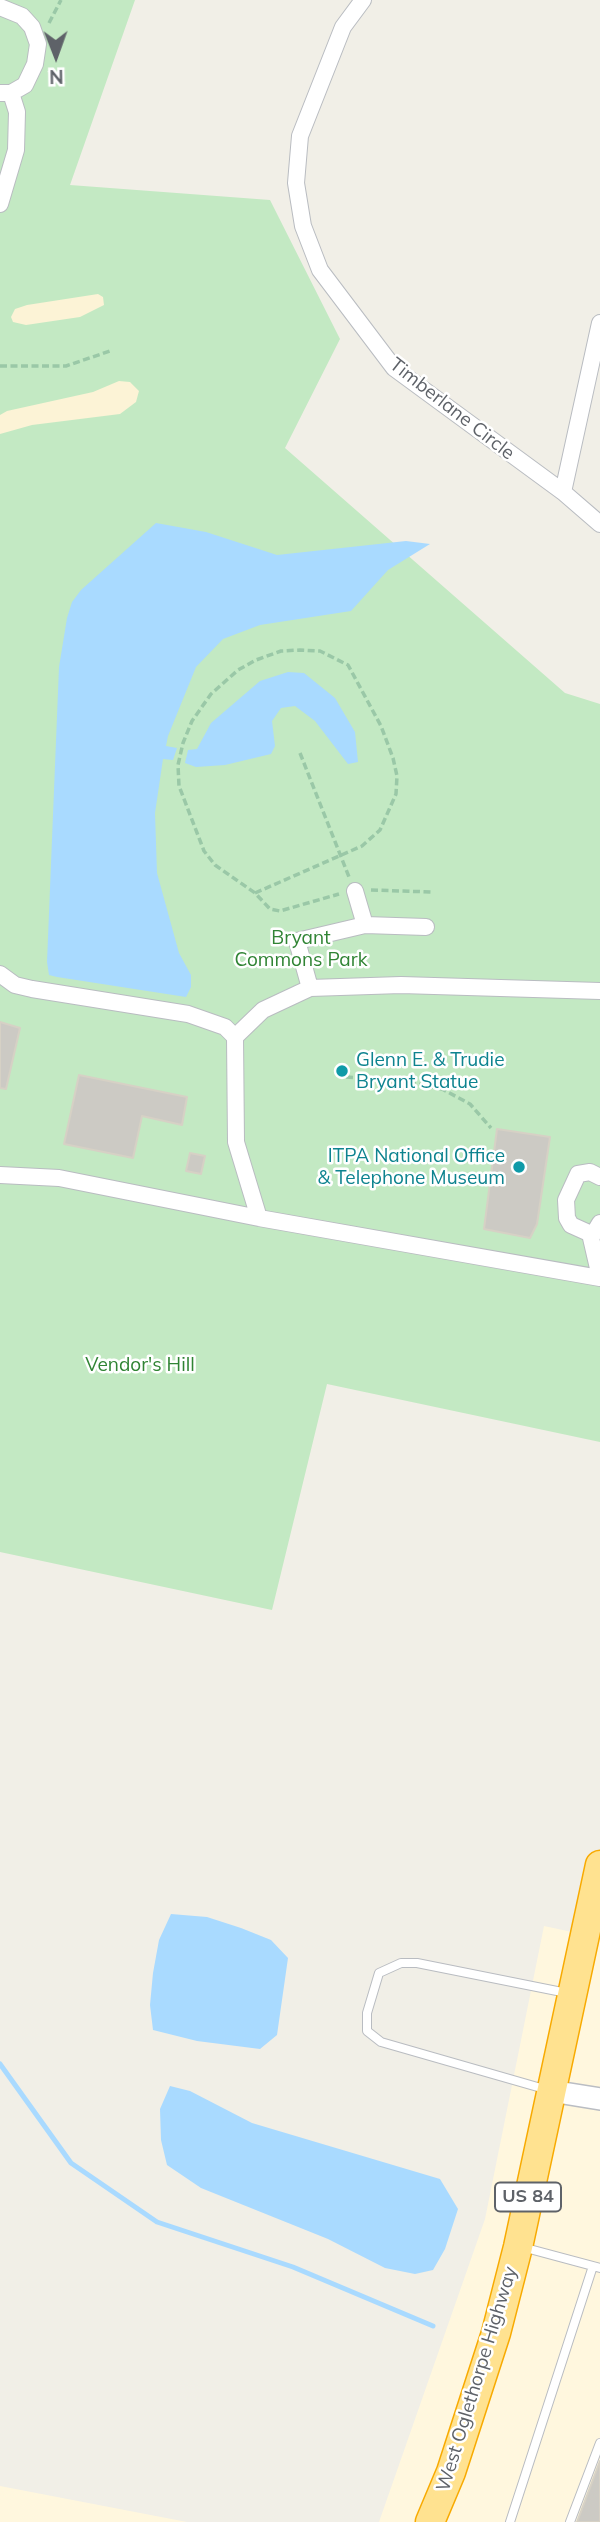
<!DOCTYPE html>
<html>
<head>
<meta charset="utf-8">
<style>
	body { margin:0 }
	#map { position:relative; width:600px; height:2522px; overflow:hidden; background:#f1efe7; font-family:Mulish,sans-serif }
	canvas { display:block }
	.north { position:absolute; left:21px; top:21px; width:70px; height:70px; -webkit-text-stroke:5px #fff; paint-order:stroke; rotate:179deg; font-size:19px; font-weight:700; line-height:28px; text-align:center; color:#5e6268 }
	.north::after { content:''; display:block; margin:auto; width:24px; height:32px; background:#5e6268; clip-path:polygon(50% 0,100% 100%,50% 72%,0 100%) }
</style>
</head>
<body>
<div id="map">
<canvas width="600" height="2522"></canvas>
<div class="north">N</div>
</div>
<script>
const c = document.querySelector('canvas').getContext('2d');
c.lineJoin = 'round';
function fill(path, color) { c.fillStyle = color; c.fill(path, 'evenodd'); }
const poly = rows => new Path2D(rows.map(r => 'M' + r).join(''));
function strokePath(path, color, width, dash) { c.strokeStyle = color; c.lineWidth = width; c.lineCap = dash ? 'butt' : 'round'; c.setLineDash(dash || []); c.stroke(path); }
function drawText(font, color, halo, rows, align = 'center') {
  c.font = font + ' Mulish,sans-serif'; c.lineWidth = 5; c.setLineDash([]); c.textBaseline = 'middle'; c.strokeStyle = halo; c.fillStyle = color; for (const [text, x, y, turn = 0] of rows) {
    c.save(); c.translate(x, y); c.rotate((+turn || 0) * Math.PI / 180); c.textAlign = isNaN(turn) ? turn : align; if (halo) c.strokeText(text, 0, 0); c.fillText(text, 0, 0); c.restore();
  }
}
fill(poly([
	[544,1926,600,1938,600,2522,379,2522,485,2219],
	[0,2486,187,2522,0,2522]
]), '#fff7de');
fill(poly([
	[0,0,135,0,70,185,270,200,340,339,285,448,565,693,600,704,600,1442,327,1384,272,1610,0,1552]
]), '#c3e9c3');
fill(poly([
	[98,294,103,297,104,305,80,317,26,325,13,322,11,317,15,309,27,305],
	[119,381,130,382,139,391,136,402,120,414,32,425,0,434,0,415,7,411,93,392]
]), '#fcf3d6');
fill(poly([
	[156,523,206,532,277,555,406,541,430,544,388,570,351,611,260,625,223,639,196,667,168,736,166,746,177,748,173,760,163,759,155,813,157,873,179,953,191,975,191,987,186,997,57,977,49,975,47,962,59,667,67,618,72,602,81,590],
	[288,672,304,673,335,698,355,732,358,762,348,764,315,721,295,706,281,708,272,721,275,746,271,754,225,765,196,767,185,763,188,750,197,749,211,723,260,681],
	[171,1914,207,1917,241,1928,271,1940,288,1958,277,2035,260,2049,197,2041,153,2030,150,2005,153,1973,159,1940],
	[170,2086,190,2091,252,2123,440,2179,458,2209,445,2249,433,2270,415,2274,385,2268,328,2239,201,2188,167,2165,161,2140,160,2109]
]), '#a9daff');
strokePath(poly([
	[0,2064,71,2163,157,2222,293,2267,433,2326]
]), '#a9daff', 5);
const building = poly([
	[0,1022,20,1028,6,1089,0,1088,0,1022],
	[79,1075,187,1097,182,1125,142,1116,133,1158,64,1144,79,1075],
	[497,1129,550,1137,537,1224,530,1238,484,1229,497,1129],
	[190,1153,205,1156,201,1174,186,1171,190,1153],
	[600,2461,600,2522,577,2522,600,2461]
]);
fill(building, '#cccac4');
strokePath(building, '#d6d1c5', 2);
const lane = poly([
	[548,2090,381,2042,367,2031,367,2013,379,1973,401,1963,417,1963,567,1993],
	[522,2247,600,2268],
	[510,2522,593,2266],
	[570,2522,600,2443]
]);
const street = poly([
	[363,0,343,27,300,136,296,183,303,226,320,270,394,368,563,492,600,524],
	[0,7,22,16,32,27,38,44,35,64,25,85,11,93,0,93],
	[0,204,16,150,17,112,11,93],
	[563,492,600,323],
	[355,891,365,925],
	[0,974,15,985,32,989,188,1014,225,1027,235,1037],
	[310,988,401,985,600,991],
	[0,1175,59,1178,259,1218,600,1278],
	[259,1218,236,1142,235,1037,263,1010,310,988,297,941,365,925,426,927],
	[600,1223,591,1238,600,1277],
	[591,1234,571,1225,567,1218,566,1200,578,1174,590,1172,600,1177]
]);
const secondary = poly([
	[551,2091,600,2099]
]);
const highway = poly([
	[430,2522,451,2472,496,2333,518,2247,600,1865]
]);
strokePath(lane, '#b9bcc1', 10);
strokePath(street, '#b9bcc1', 18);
strokePath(secondary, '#babdc3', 24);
strokePath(highway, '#f8aa00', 31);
strokePath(poly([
	[49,23,61,0],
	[0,366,66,366,110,351],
	[300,753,349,877],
	[371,890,432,892],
	[255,893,362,846,380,830,396,794,397,776,393,758,381,726,348,665,320,651,300,650,281,651,256,660,238,670,211,694,192,721,183,743,178,765,179,786,204,851,215,865,255,893,270,909,280,911,339,894],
	[346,1077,408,1082,442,1089,470,1104,491,1128]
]), '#9ac8a7', 3.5, [7, 3.5]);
strokePath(lane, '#fff', 8);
strokePath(street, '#fff', 16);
strokePath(secondary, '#fff', 21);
strokePath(highway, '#ffe290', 28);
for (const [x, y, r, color] of [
	[342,1071,7,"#0f9aa8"],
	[519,1167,7,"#0f9aa8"]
]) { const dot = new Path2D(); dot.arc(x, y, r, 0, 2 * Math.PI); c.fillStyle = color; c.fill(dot); strokePath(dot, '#fff', 2.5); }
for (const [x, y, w] of [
	[528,2197,66]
]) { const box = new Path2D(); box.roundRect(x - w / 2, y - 14.5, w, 29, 5); c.fillStyle = '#fff'; c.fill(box); strokePath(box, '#5e6268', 2); }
drawText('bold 18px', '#5e6268', null, [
	["US 84",528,2197]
]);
drawText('19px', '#5e6268', '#fff', [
	["Timberlane Circle",452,409,38],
	["West Oglethorpe Highway",477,2379,-73]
]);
drawText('19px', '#308434', '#fff', [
	["Bryant",301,938],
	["Commons Park",301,960],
	["Vendor's Hill",140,1365]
]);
drawText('19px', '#0d838f', '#fff', [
	["Glenn E. & Trudie",356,1060],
	["Bryant Statue",356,1082],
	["ITPA National Office",505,1156,"right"],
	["& Telephone Museum",505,1178,"right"]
], 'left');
</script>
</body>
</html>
